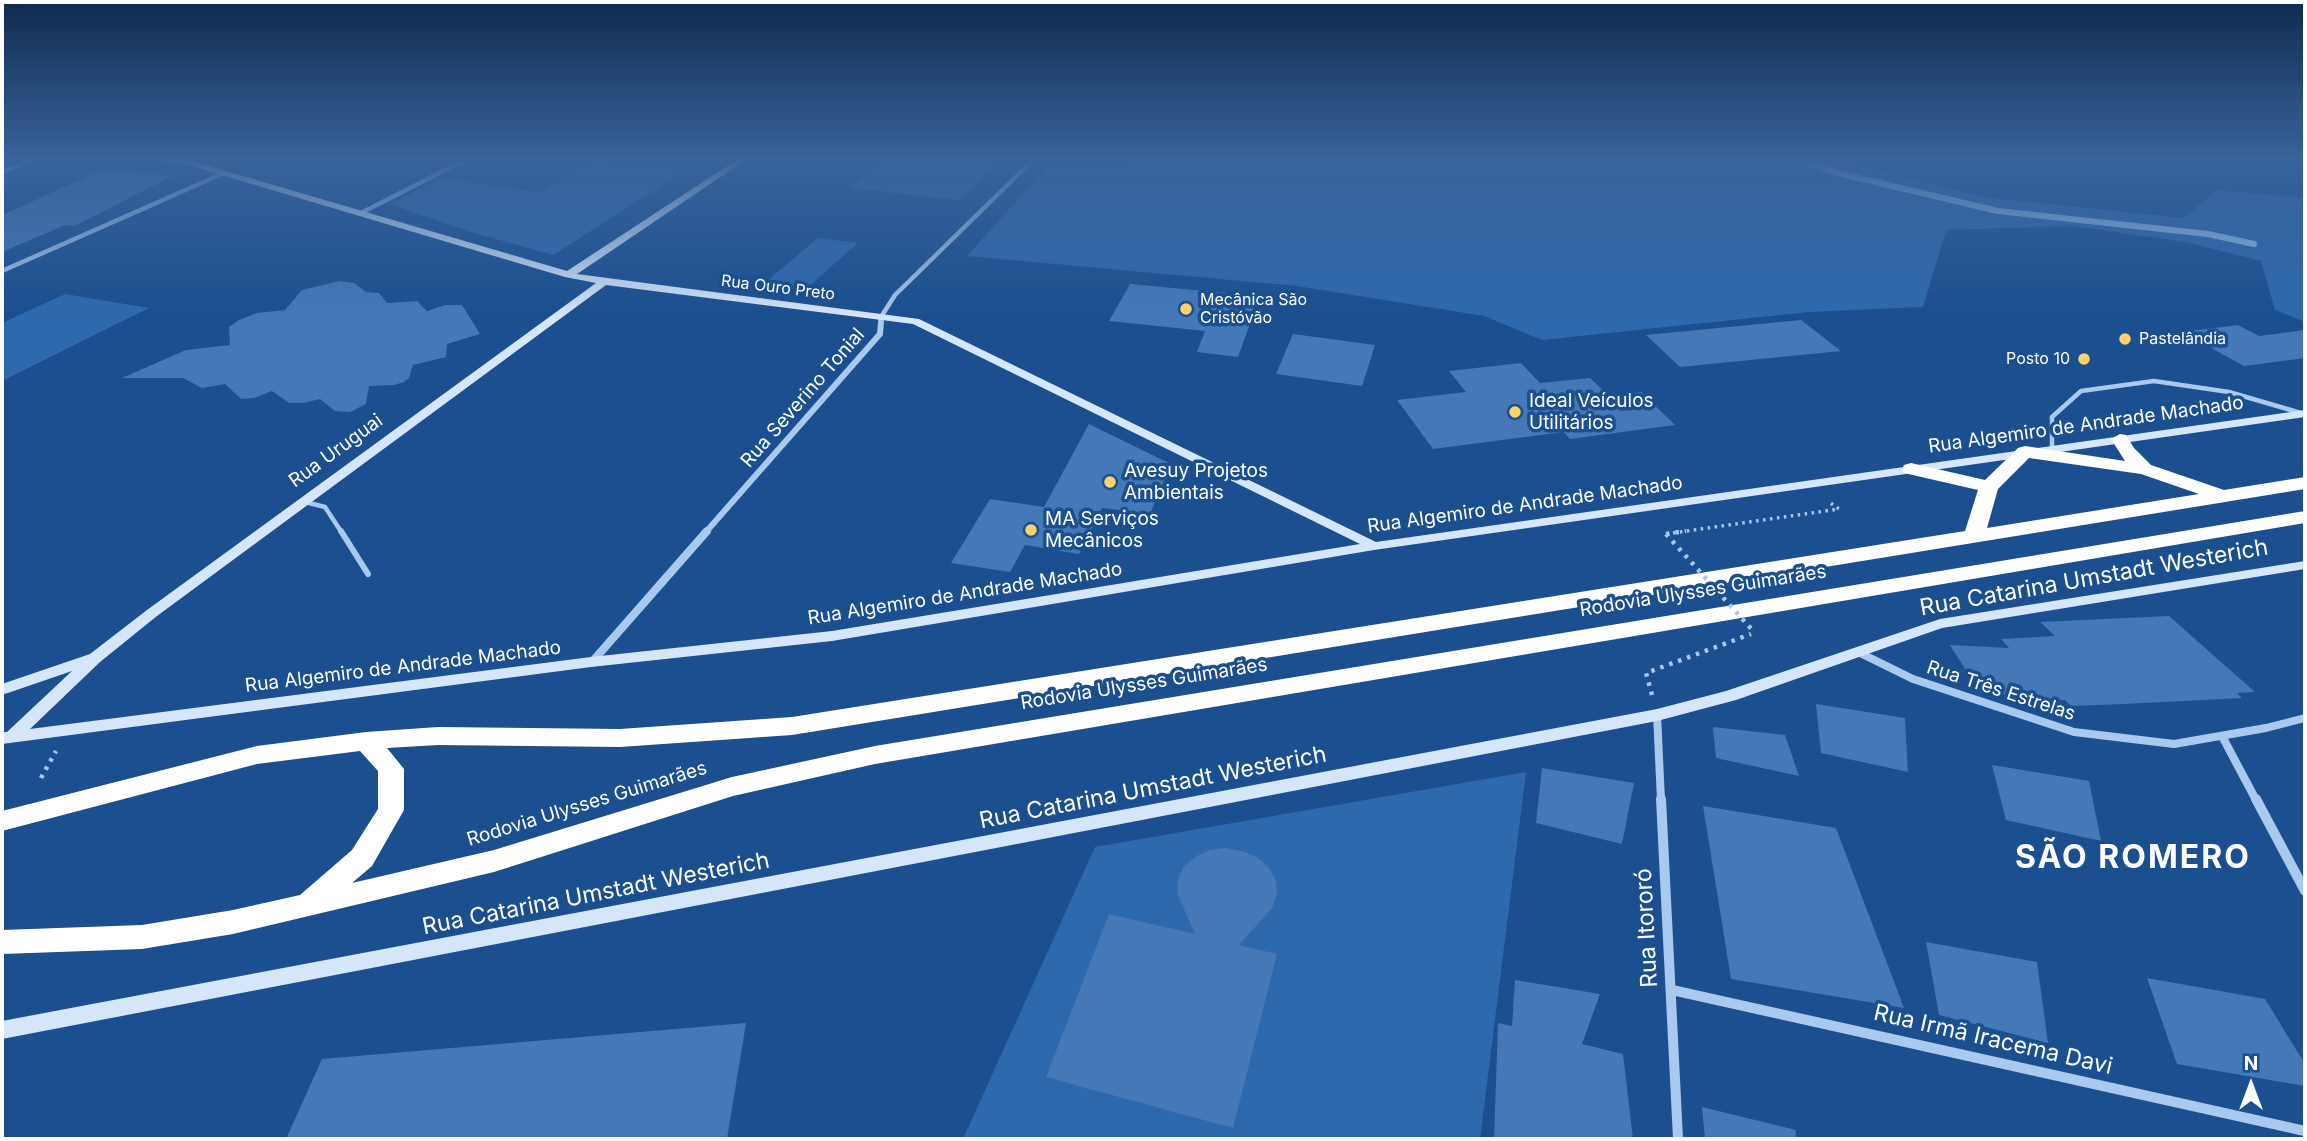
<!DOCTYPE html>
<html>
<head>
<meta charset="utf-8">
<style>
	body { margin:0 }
	#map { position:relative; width:2307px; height:1141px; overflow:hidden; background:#1b4f8f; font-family:Inter,sans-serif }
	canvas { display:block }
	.frame { position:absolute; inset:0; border:4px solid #fff; pointer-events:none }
	.north { position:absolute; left:2216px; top:1050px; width:70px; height:70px; -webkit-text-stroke:5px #1b4f8f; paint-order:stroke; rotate:0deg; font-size:19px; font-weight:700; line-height:28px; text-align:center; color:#fff }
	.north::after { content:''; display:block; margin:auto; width:24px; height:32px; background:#fff; clip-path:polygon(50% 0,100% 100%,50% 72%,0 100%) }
</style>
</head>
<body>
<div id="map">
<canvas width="2307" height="1141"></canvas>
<div class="frame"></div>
<div class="north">N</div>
</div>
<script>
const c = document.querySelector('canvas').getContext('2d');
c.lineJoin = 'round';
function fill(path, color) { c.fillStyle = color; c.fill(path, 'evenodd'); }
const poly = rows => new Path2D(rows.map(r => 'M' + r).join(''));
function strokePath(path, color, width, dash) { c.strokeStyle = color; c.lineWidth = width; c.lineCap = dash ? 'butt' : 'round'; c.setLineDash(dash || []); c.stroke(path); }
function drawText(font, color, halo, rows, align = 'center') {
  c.font = font + ' Inter,sans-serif'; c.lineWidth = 7; c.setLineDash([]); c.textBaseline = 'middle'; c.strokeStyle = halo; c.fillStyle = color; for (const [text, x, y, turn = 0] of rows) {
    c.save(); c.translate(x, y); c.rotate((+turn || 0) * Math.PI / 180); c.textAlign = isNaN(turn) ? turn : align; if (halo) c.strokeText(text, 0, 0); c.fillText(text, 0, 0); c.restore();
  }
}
fill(poly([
	[886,159,1003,159,960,200,850,188],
	[1132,159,1846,159,1875,169,1981,197,2184,218,2217,190,2305,198,2305,322,2275,310,2261,261,2186,242,2073,226,1946,230,1923,307,1809,312,1542,340,1484,316,1297,286,967,256,1046,168,1126,165],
	[594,160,686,170,553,255,471,232,390,204,441,178,539,192],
	[818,238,858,243,807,288,763,284],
	[65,294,149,308,2,381,2,323],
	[1526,772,1480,1139,963,1139,1095,847]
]), '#2e69ad');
strokePath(poly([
	[1796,159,1837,173,1998,211,2208,234,2254,244]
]), '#9cc4f0', 6);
fill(poly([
	[104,169,172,176,75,226,65,225,2,252,2,215],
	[339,281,354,283,366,292,379,293,387,303,417,301,427,311,445,305,462,305,480,334,447,344,446,357,413,365,409,378,404,382,394,385,369,386,366,404,350,412,335,411,320,399,303,403,289,403,272,391,254,398,241,399,225,384,202,388,183,378,122,378,186,350,230,345,229,327,239,320,257,313,285,310,302,290],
	[1130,284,1260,296,1238,357,1197,352,1205,331,1109,321],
	[1801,320,1841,351,1680,367,1646,335],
	[2238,325,2259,336,2305,330,2305,358,2244,366,2182,332],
	[1293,334,1375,345,1362,386,1276,374],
	[1521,363,1540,383,1590,378,1609,396,1641,392,1675,425,1570,439,1564,432,1433,449,1397,400,1466,392,1449,371],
	[1089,424,1171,464,1150,514,1102,508,1079,554,1025,545,1010,572,951,563,990,499,1044,507],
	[2169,616,2255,692,2237,693,2242,698,2124,704,2071,706,2065,700,2022,701,2017,695,1981,694,1950,645,2009,648,2001,639,2055,636,2040,622],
	[1816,704,1905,718,1908,772,1821,753],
	[1713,727,1785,735,1799,776,1716,758],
	[1992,765,2089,781,2101,841,2006,820],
	[1542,768,1634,783,1622,844,1536,823],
	[1703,806,1836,828,1904,1008,1731,979],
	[1225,848,1242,851,1257,857,1269,868,1276,881,1277,895,1272,908,1239,945,1277,954,1233,1128,1046,1077,1109,914,1195,934,1177,893,1178,879,1184,866,1195,857,1209,850],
	[1926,942,2037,962,2048,1043,1939,1015],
	[2147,978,2265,999,2305,1064,2305,1086,2177,1064],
	[1515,980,1600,994,1582,1044,1623,1054,1633,1139,1494,1139,1498,1023,1512,1026],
	[746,1023,727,1139,286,1139,322,1059],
	[1702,1107,1796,1130,1795,1139,1705,1139]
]), '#4478b7');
strokePath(poly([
	[1673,533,1839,509,1829,502]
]), '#a9c9ee', 3.5, [2.5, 4.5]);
strokePath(poly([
	[1666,534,1686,531],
	[1652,695,1646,673,1751,634],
	[41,778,56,751]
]), '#a9c9ee', 4.5, [3.5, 6]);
strokePath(poly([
	[2052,448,2052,417,2081,391,2154,381,2229,392,2301,413],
	[305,502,325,507,342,533]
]), '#a9c9ee', 4.5);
strokePath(poly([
	[341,531,368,574]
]), '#a9c9ee', 6);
strokePath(poly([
	[2,172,36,159],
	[359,214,467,159],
	[2,271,224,173],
	[881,323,881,317,895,295,1034,159]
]), '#a9c9ee', 4.5);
strokePath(poly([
	[705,533,880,334,881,322]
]), '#a9c9ee', 6);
strokePath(poly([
	[1858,652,1913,679,2074,732,2174,744,2266,728,2305,718],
	[592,662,707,531],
	[1657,715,1661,800],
	[2222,736,2256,800]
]), '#a9c9ee', 8);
strokePath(poly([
	[1661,799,1678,1139],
	[2256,799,2305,891],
	[1672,990,2305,1131]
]), '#a9c9ee', 10);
fill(poly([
	[140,159,185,159,567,271,738,159,747,159,577,274,919,319,1376,542,2305,410,2305,417,1374,550,832,641,591,667,2,744,2,732,7,732,72,671,2,695,2,684,90,654,147,610,596,283,565,277,181,163,144,161,140,159],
	[606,285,913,324,1360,544,832,631,591,657,30,729,100,662,157,616,606,285],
	[2305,561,2305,569,1942,628,1736,700,1657,721,2,1039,2,1021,1657,709,1726,691,1940,619,2305,561]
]), '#d6e6fa');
fill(poly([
	[2120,434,2126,435,2134,448,2151,465,2224,490,2305,477,2305,489,792,735,620,747,438,745,387,748,404,769,404,810,372,866,352,883,494,850,732,777,875,746,2305,511,2305,523,875,764,733,796,494,872,233,934,142,949,2,954,2,930,142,925,233,910,300,895,352,850,378,809,378,771,360,751,257,764,2,831,2,811,257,746,366,732,438,727,620,729,792,717,1965,531,1978,490,1904,473,1902,469,1904,465,1911,463,1985,480,2018,448,2025,446,2125,461,2111,439,2120,434],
	[2029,458,2141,474,2199,494,1987,528,1998,489,2029,458]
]), '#fff');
strokePath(poly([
	[1666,534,1755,633]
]), '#a9c9ee', 4.5, [3.5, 6]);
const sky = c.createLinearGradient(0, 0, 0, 318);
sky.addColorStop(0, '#0f2b4f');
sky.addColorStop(0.5, '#39639b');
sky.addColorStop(1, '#39639b00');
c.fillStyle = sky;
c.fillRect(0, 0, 2307, 318);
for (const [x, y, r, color] of [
	[1186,309,7,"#ffd166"],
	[2125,339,7,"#ffd166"],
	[2084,359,7,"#ffd166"],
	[1515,412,7,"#ffd166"],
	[1110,482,7,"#ffd166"],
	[1031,530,7,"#ffd166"]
]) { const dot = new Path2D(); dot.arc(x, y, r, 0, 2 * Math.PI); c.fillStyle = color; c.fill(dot); strokePath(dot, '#1b4f8f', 2.5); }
drawText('16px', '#fff', '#1b4f8f', [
	["Rua Ouro Preto",778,288,7]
]);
drawText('16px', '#fff', '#1b4f8f', [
	["Mecânica São",1200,300],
	["Cristóvão",1200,318],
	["Pastelândia",2139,339],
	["Posto 10",2070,359,"right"]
], 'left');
drawText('19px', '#fff', '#1b4f8f', [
	["Rua Severino Tonial",803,398,-49],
	["Rua Algemiro de Andrade Machado",2086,425,-8],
	["Rua Uruguai",336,451,-36],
	["Rua Algemiro de Andrade Machado",1525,505,-8],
	["Rodovia Ulysses Guimarães",1703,591,-9],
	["Rua Algemiro de Andrade Machado",965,594,-9],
	["Rua Algemiro de Andrade Machado",403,667,-7],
	["Rodovia Ulysses Guimarães",1144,684,-9],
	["Rua Três Estrelas",2001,691,18],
	["Rodovia Ulysses Guimarães",587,804,-17]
]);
drawText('19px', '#fff', '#1b4f8f', [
	["Ideal Veículos",1529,401],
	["Utilitários",1529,423],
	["Avesuy Projetos",1124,471],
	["Ambientais",1124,493],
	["MA Serviços",1045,519],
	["Mecânicos",1045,541]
], 'left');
drawText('23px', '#fff', '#1b4f8f', [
	["Rua Catarina Umstadt Westerich",2094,578,-10],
	["Rua Catarina Umstadt Westerich",1153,788,-11],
	["Rua Catarina Umstadt Westerich",596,894,-11],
	["Rua Itororó",1647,928,-93],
	["Rua Irmã Iracema Davi",1993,1040,13]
]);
c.letterSpacing = '2px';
drawText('bold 32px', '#fff', '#1b4f8f', [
	["SÃO ROMERO",2133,858]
]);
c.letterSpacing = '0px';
</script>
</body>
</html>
